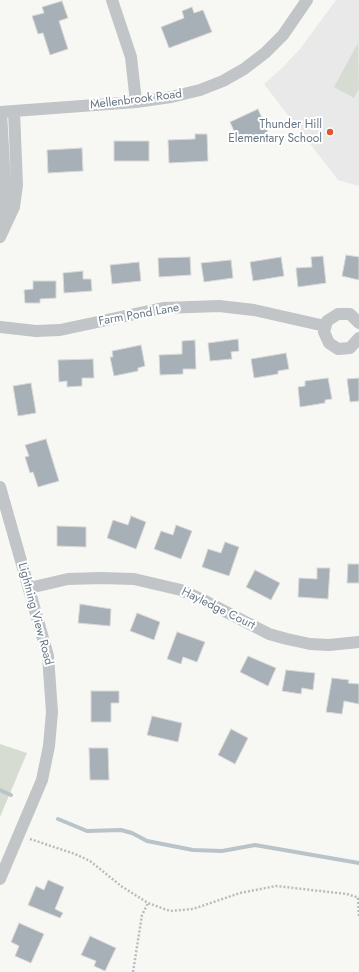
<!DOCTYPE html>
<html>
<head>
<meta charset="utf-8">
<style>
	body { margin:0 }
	canvas { display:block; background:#f7f7f4 }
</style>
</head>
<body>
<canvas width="359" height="972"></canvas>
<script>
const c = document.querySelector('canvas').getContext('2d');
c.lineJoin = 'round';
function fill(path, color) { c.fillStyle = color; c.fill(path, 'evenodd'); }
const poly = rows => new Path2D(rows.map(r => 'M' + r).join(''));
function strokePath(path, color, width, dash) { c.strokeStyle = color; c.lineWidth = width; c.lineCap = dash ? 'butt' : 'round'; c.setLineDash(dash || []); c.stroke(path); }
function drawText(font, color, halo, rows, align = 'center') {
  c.font = font + ' Jost,sans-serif'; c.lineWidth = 4; c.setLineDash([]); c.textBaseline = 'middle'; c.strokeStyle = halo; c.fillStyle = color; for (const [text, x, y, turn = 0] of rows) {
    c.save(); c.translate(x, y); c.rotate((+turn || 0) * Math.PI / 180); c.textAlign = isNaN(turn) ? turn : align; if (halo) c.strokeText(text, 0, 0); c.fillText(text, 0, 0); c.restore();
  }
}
fill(poly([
	[336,0,359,0,359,186,338,180,264,84,282,68,300,49]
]), '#e8e9e8');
fill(poly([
	[358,43,359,89,354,98,334,87],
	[0,744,27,753,0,817]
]), '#d7dcd3');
strokePath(poly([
	[0,790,11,795],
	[58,819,87,831,121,830,132,833,147,841,193,850,222,851,255,845,359,863]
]), '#b9c4c9', 4);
const building = poly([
	[62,1,68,18,59,21,68,49,50,55,43,33,38,34,32,16,44,13,42,7,62,1],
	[192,7,194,13,203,10,212,32,169,48,161,27,184,18,182,11,192,7],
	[258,109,269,135,248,144,244,137,238,140,230,122,258,109],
	[195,134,207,134,208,161,169,163,168,140,195,139,195,134],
	[114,141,149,141,149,161,114,161,114,141],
	[82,148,83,171,48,173,47,150,82,148],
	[346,255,359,257,359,280,342,276,346,255],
	[323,256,326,283,298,287,296,268,312,267,311,257,323,256],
	[190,257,191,275,159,277,158,258,190,257],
	[281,257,284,276,253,281,250,262,281,257],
	[231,260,233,278,204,282,201,263,231,260],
	[139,262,141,281,112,284,110,265,139,262],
	[83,271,83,279,91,279,92,291,64,293,63,273,83,271],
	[33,281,56,281,56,298,40,299,40,303,25,303,24,290,33,289,33,281],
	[238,339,239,351,231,352,232,359,210,361,208,343,238,339],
	[195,340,196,369,183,369,183,374,160,375,159,355,182,354,182,341,195,340],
	[141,345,145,366,138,368,138,371,114,376,110,357,113,357,112,351,141,345],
	[286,353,289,369,278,371,278,374,254,378,251,359,286,353],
	[93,359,94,378,82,378,82,386,67,387,67,381,59,382,58,360,93,359],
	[328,378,332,399,325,400,325,403,300,407,298,387,305,386,305,381,328,378],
	[359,378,359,401,350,402,347,379,359,378],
	[31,383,36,413,18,416,13,386,31,383],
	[46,439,59,481,38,487,33,472,30,473,25,457,29,456,25,445,46,439],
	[131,516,146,522,136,549,107,538,113,520,128,525,131,516],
	[176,525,192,531,181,559,154,549,161,531,173,535,176,525],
	[57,526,86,527,86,547,57,546,57,526],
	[225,542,239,547,229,576,202,567,208,549,221,553,225,542],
	[348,564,359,564,359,583,347,583,348,564],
	[317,568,330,568,328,599,298,597,299,578,317,579,317,568],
	[255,570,280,583,271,600,246,587,255,570],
	[80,604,111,609,110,626,78,623,80,604],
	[137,613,160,622,154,640,130,631,137,613],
	[177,632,205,642,197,662,183,657,181,664,167,659,177,632],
	[248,656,276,668,268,686,240,672,248,656],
	[286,670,315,673,313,690,302,688,301,694,282,691,286,670],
	[332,678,349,680,348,683,359,684,359,704,344,701,342,714,326,712,332,678],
	[91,691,119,691,119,703,111,703,111,722,91,722,91,691],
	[152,716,182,723,178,742,147,735,152,716],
	[231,729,248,738,235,764,218,755,231,729],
	[89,748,108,748,109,780,90,780,89,748],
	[48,880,64,887,55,909,63,913,60,918,28,905,36,886,44,890,48,880],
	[19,923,44,934,31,963,15,956,19,946,11,942,19,923],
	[90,936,116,948,105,971,94,966,96,961,81,955,90,936]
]);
fill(building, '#a7b0b6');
strokePath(building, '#d9d9d7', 1);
strokePath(poly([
	[30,839,75,854,90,861,121,886,148,903,170,911,193,909,240,893,276,886,347,894,359,898],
	[358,898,359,916],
	[133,972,142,915,148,903]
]), '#b9bcbf', 2.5, [2, 2]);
strokePath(poly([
	[112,0,131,57,136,102],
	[0,112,136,102,171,97,200,90,223,81,244,69,265,53,283,35,307,0],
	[1,112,5,184,2,225],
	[0,237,14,207,17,185,14,111],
	[359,323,350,314,338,314,327,321,324,332,329,343,338,349,350,348,359,338],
	[0,327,36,331,60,330,163,308,219,306,254,310,325,326],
	[0,487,48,656,52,712,49,746,42,780,0,879],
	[29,588,68,579,101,578,134,579,181,590,207,602,269,634,287,639,310,644,329,645,359,642]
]), '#c1c5c8', 12);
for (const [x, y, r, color] of [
	[330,132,4,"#e1562a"]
]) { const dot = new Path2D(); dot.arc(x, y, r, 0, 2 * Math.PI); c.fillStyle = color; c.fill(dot); strokePath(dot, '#fff', 1.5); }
drawText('12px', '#677785', '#fff', [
	["Mellenbrook Road",136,100,-7],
	["Farm Pond Lane",139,315,-10],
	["Hayledge Court",218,609,26],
	["Lightning View Road",35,614,75]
]);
drawText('12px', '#677785', '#fff', [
	["Thunder Hill",322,125],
	["Elementary School",322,139]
], 'right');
</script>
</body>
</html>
